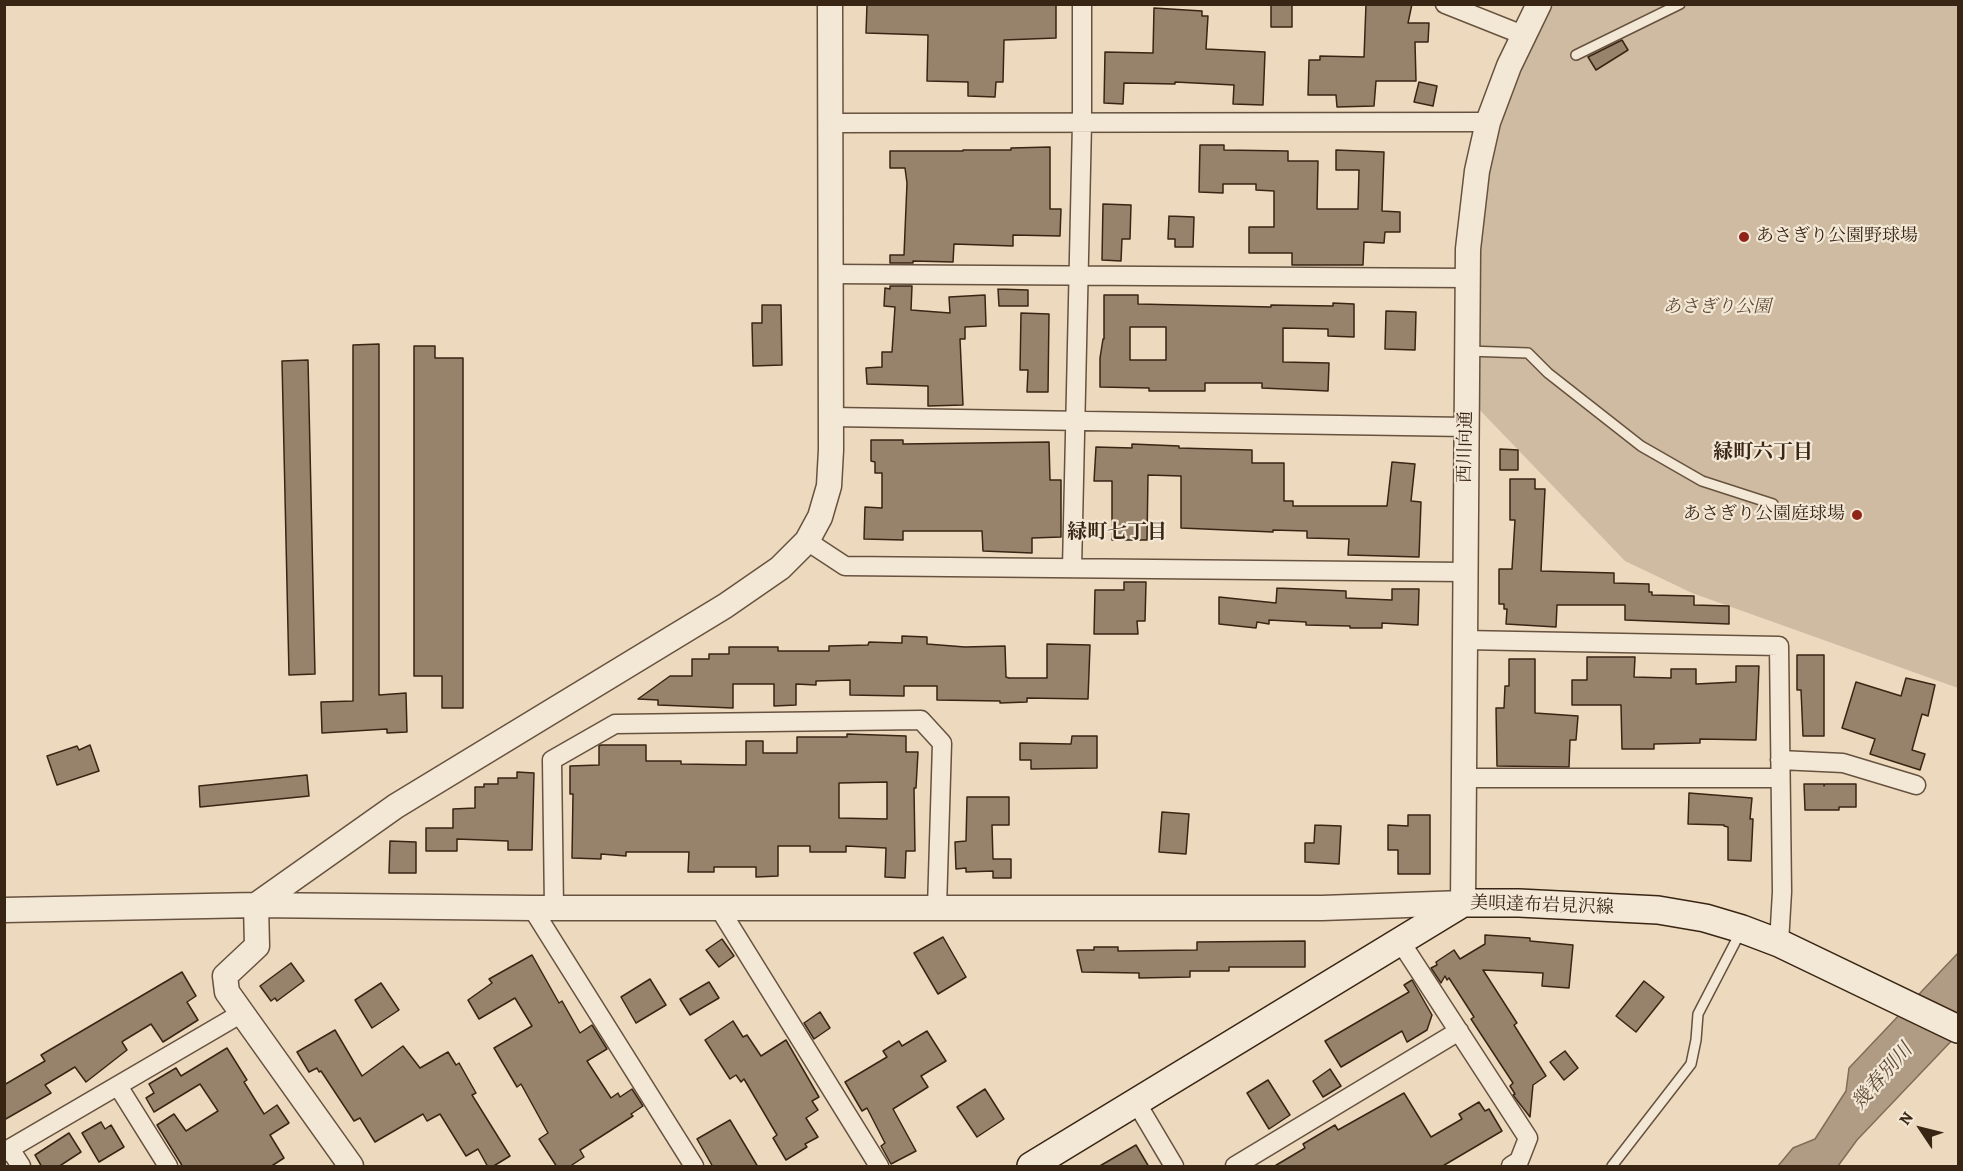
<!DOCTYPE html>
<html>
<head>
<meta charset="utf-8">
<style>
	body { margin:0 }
	#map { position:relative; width:1963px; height:1171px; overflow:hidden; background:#eddabe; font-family:Alegreya,serif }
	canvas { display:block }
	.frame { position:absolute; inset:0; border:6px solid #392514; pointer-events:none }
	.north { position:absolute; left:1891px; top:1099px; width:60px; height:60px; -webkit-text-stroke:4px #f3e7d5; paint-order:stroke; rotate:305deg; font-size:16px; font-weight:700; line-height:24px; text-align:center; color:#392514 }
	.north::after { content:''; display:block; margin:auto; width:21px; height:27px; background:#392514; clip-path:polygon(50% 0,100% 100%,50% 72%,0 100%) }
</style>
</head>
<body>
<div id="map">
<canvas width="1963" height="1171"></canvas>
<div class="frame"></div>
<div class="north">N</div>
</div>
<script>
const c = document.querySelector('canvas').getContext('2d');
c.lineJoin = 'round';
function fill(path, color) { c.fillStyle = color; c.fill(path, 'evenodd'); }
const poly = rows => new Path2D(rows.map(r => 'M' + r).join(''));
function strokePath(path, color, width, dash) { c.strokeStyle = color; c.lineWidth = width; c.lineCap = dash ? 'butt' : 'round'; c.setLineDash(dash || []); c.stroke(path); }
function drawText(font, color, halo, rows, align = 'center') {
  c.font = font + ' Alegreya,"Noto Serif JP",serif'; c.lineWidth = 4.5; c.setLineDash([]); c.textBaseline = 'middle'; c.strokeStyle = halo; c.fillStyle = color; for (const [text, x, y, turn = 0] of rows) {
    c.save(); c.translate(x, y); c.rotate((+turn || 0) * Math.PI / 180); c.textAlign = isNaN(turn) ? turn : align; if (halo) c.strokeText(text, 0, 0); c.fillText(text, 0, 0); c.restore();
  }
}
fill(poly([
	[1549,5,1958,5,1958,688,1692,593,1625,561,1473,403,1481,195,1494,137,1516,68]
]), '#cebba1');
const water = poly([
	[1958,953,1958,1034,1857,1140,1838,1166,1778,1166,1793,1148,1815,1139,1846,1091,1849,1068,1958,953]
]);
fill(water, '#b09c84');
strokePath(water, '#806c57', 1.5);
const building = poly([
	[867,4,1056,4,1056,38,1004,40,1003,82,996,82,995,97,968,96,968,82,927,81,928,35,866,33,867,4],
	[1271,4,1292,4,1292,27,1271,27,1271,4],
	[1366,4,1412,4,1408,23,1429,23,1428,42,1415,42,1416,81,1376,81,1374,106,1337,107,1336,95,1308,95,1309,60,1320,60,1320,56,1364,57,1366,4],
	[1154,8,1202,11,1202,16,1208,16,1206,49,1265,52,1263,105,1233,104,1234,85,1175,82,1175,84,1124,83,1123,104,1104,103,1105,52,1153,53,1154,8],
	[1622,40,1628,50,1596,70,1588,57,1622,40],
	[1419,82,1437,86,1433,106,1414,102,1419,82],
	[1200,145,1224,145,1224,150,1288,151,1288,161,1318,161,1317,209,1358,209,1359,170,1336,170,1336,150,1384,152,1382,211,1400,212,1400,232,1385,232,1384,243,1364,242,1363,265,1292,265,1292,253,1249,253,1249,227,1274,227,1274,191,1256,190,1256,184,1223,184,1223,193,1199,192,1200,145],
	[1050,147,1050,209,1061,209,1060,236,1013,235,1013,246,954,244,953,262,913,261,913,263,890,263,890,255,904,255,907,183,905,168,890,168,890,151,963,151,963,150,1011,150,1011,148,1050,147],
	[1103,204,1131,205,1130,239,1122,239,1121,261,1102,260,1103,204],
	[1169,216,1194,217,1193,247,1175,247,1175,239,1168,239,1169,216],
	[890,286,912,286,911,310,950,313,949,297,985,295,986,326,965,327,965,339,960,339,963,405,928,406,928,386,867,384,866,368,882,367,882,352,892,352,895,307,884,306,885,288,890,289,890,286],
	[998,289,1028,290,1028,306,999,306,998,289],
	[1104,295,1138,295,1138,304,1271,307,1271,305,1333,306,1333,303,1354,304,1354,337,1328,336,1328,329,1283,328,1283,362,1329,363,1328,391,1262,388,1262,383,1205,383,1205,391,1149,391,1149,388,1100,387,1100,358,1103,339,1104,339,1104,295],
	[1130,327,1166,327,1166,360,1130,360,1130,327],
	[762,305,781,305,782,365,753,366,752,323,762,323,762,305],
	[1386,311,1416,312,1415,350,1385,349,1386,311],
	[1021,313,1049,314,1048,392,1027,392,1028,370,1020,370,1021,313],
	[379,344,379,695,406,693,407,732,387,733,387,729,322,733,321,702,353,701,353,345,379,344],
	[414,346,435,346,435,358,463,358,463,708,442,708,442,676,414,676,414,346],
	[308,360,315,674,289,675,282,361,308,360],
	[871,440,903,440,903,444,1049,442,1050,480,1061,480,1061,537,1032,538,1032,553,983,551,982,531,903,531,903,540,864,539,865,507,882,508,882,473,875,473,875,462,871,461,871,440],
	[1132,444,1179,446,1179,448,1252,450,1252,463,1284,463,1284,501,1293,501,1293,506,1387,506,1392,462,1415,464,1411,501,1421,502,1419,557,1348,555,1349,539,1307,538,1307,531,1273,530,1273,532,1181,528,1181,476,1148,475,1147,540,1112,540,1112,481,1094,481,1096,447,1132,448,1132,444],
	[1500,449,1518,450,1518,470,1500,470,1500,449],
	[1510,479,1535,479,1535,489,1545,489,1541,571,1614,573,1614,583,1649,584,1649,592,1652,592,1652,595,1694,596,1694,605,1729,606,1729,624,1625,620,1625,605,1557,605,1556,627,1506,624,1507,609,1504,609,1504,604,1499,604,1499,569,1512,569,1515,520,1510,520,1510,479],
	[1124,582,1146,582,1145,621,1137,621,1138,634,1094,634,1095,590,1124,590,1124,582],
	[1277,588,1346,591,1346,598,1392,600,1392,589,1419,589,1418,625,1382,623,1382,628,1350,628,1350,626,1306,625,1306,622,1269,620,1269,624,1257,622,1256,628,1219,624,1219,597,1276,603,1277,588],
	[902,636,927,637,927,644,965,647,1005,646,1006,677,1009,678,1047,678,1047,644,1090,645,1088,699,1027,698,1027,702,1000,703,1000,701,937,700,937,686,904,686,904,696,850,695,850,680,816,681,816,685,796,684,796,705,774,706,774,684,733,684,733,708,658,705,658,700,638,699,670,676,692,676,692,659,709,659,709,654,729,654,729,647,778,647,778,651,829,651,829,646,868,645,869,642,902,643,902,636],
	[1797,655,1824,655,1824,736,1803,736,1801,690,1797,690,1797,655],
	[1587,657,1635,657,1634,677,1671,678,1671,669,1696,669,1696,684,1736,682,1736,666,1759,666,1756,740,1700,739,1700,743,1654,744,1654,749,1622,749,1621,705,1572,705,1572,680,1587,680,1587,657],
	[1509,659,1535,659,1535,713,1578,716,1576,740,1570,740,1569,767,1497,766,1496,708,1504,708,1505,686,1509,686,1509,659],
	[1906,678,1935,685,1928,716,1922,714,1912,750,1925,754,1920,770,1870,754,1875,739,1842,728,1856,682,1901,696,1906,678],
	[847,734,906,736,906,752,918,752,916,788,914,788,915,851,906,851,905,878,885,877,886,848,846,846,846,852,810,852,810,846,778,846,778,876,756,877,756,867,714,867,714,872,688,872,689,852,626,852,626,856,601,854,601,859,572,858,573,794,570,794,570,766,599,765,599,746,601,745,646,745,646,761,681,761,681,764,746,765,746,741,763,741,763,753,797,753,797,737,847,737,847,734],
	[887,782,887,819,839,818,839,783,887,782],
	[1072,736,1097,736,1097,768,1031,769,1031,760,1020,760,1020,743,1071,744,1072,736],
	[90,745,99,771,57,785,47,756,77,746,79,750,90,745],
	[517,772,534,773,532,850,508,850,508,841,457,839,457,851,426,851,426,828,453,828,453,809,475,808,475,787,484,787,484,784,498,784,498,778,517,778,517,772],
	[307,775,309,796,200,807,199,786,307,775],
	[1804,784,1824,784,1824,786,1825,784,1856,784,1856,807,1839,807,1839,810,1805,810,1804,784],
	[1689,793,1752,798,1750,819,1753,819,1751,861,1728,860,1728,827,1724,826,1724,825,1688,824,1689,793],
	[967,797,1009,797,1009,825,992,825,993,859,1011,859,1011,878,993,878,993,871,966,872,966,868,956,869,955,842,966,841,967,797],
	[1162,812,1189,814,1186,854,1159,852,1162,812],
	[1408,815,1430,815,1430,874,1398,874,1398,850,1388,850,1388,825,1408,826,1408,815],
	[1315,825,1341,826,1339,864,1305,862,1305,843,1314,843,1315,825],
	[390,841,416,842,416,873,389,873,390,841],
	[1485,935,1530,938,1530,941,1573,945,1569,988,1542,986,1543,973,1483,970,1517,1023,1514,1025,1546,1076,1533,1085,1530,1117,1513,1095,1515,1094,1510,1086,1513,1083,1471,1019,1474,1017,1449,978,1447,980,1445,976,1441,983,1431,968,1437,965,1436,962,1454,950,1460,959,1485,944,1485,935],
	[943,937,966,977,938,994,914,953,943,937],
	[722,939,734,956,719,967,706,950,722,939],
	[1305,941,1305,967,1229,967,1229,971,1190,971,1190,977,1139,978,1139,973,1082,972,1077,950,1094,950,1094,947,1118,947,1118,951,1197,950,1197,942,1305,941],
	[532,955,559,1003,562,1001,580,1033,592,1025,607,1049,587,1061,611,1098,618,1093,620,1097,632,1089,643,1106,631,1114,633,1116,580,1150,584,1157,569,1167,557,1167,539,1139,548,1133,521,1084,517,1087,494,1048,532,1026,515,998,479,1019,468,1000,492,983,489,979,532,955],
	[291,963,304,981,277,1001,275,998,271,1001,260,986,291,963],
	[182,972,196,996,187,1002,198,1020,163,1042,151,1024,123,1041,122,1042,127,1050,86,1082,75,1067,45,1085,51,1093,4,1120,4,1085,45,1061,41,1055,182,972],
	[650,979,666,1005,636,1023,621,997,650,979],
	[1412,980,1432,1015,1427,1030,1407,1042,1402,1031,1341,1067,1325,1041,1409,992,1404,985,1412,980],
	[1644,981,1664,997,1636,1032,1616,1016,1644,981],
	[709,982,719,998,690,1015,680,999,709,982],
	[381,983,399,1010,372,1028,355,1000,381,983],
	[820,1012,830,1028,814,1039,804,1023,820,1012],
	[733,1021,743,1037,747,1035,761,1056,786,1040,819,1097,812,1101,818,1110,806,1118,818,1137,805,1144,807,1147,786,1160,773,1138,777,1135,744,1079,741,1082,736,1075,730,1079,705,1040,733,1021],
	[335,1030,362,1076,403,1046,420,1068,448,1052,456,1065,459,1063,476,1093,472,1095,510,1156,492,1167,488,1167,478,1149,466,1156,440,1114,427,1121,423,1114,375,1142,360,1118,354,1121,321,1071,319,1072,317,1068,309,1072,297,1052,335,1030],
	[927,1031,946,1061,921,1076,928,1087,893,1109,916,1151,891,1164,881,1146,885,1143,867,1108,862,1111,845,1082,887,1057,883,1051,899,1041,902,1046,927,1031],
	[227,1048,247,1080,244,1082,264,1114,277,1105,289,1123,270,1135,284,1158,270,1167,183,1167,157,1125,174,1114,186,1131,218,1111,200,1084,154,1112,146,1098,154,1093,149,1084,176,1068,181,1076,227,1048],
	[1565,1051,1578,1068,1564,1080,1550,1062,1565,1051],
	[1330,1069,1341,1086,1323,1097,1313,1081,1330,1069],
	[1268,1080,1290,1115,1269,1129,1247,1093,1268,1080],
	[985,1089,1004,1119,977,1137,957,1107,985,1089],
	[1404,1093,1431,1137,1462,1119,1459,1114,1479,1102,1485,1111,1489,1109,1502,1131,1441,1167,1273,1167,1305,1148,1303,1144,1335,1125,1338,1130,1404,1093],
	[730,1120,758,1167,713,1167,697,1139,730,1120],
	[101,1122,105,1129,111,1125,124,1147,99,1162,82,1133,101,1122],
	[69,1133,81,1152,58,1167,42,1167,35,1155,69,1133],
	[1136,1145,1149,1167,1098,1167,1136,1145]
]);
fill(building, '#97836c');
strokePath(building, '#392514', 1.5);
const service = poly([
	[1576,55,1680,4],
	[1467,351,1528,353,1548,373,1641,446,1702,481,1773,504],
	[1612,1166,1691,1064,1696,1040,1698,1014,1741,931]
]);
const minor = poly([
	[1445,4,1523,35],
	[830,123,1488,122],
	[831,274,1468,278],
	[832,417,1466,427],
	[807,541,845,566,1464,572],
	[1072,568,1082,123,1082,4],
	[1464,640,1779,646,1782,892,1779,943],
	[1780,760,1843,763,1916,785],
	[1462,778,1780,778],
	[532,908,694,1166],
	[554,908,552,760,615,724,921,720,942,743,937,908],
	[719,908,879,1166],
	[1400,941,1528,1138,1519,1161,1511,1166],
	[118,1086,168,1166],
	[1136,1102,1174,1166],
	[10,1149,21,1166],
	[4,1152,242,1013],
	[1235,1166,1459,1031]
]);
const tertiary = poly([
	[4,910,256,905,532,908,1322,908,1463,903,1468,249,1477,171,1488,122,1509,66,1539,4],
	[351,1166,227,992,225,976,257,946,256,905,396,806,725,606,780,568,807,541,820,517,829,486,831,450,830,4]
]);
const secondary = poly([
	[1031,1166,1463,903,1519,903,1658,910,1705,918,1742,929,1779,943,1958,1029]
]);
strokePath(service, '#66523e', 12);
strokePath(minor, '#66523e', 21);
strokePath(tertiary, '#66523e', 27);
strokePath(secondary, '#392514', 30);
strokePath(service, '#f3e7d5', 9);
strokePath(minor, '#f3e7d5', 18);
strokePath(tertiary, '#f3e7d5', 24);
strokePath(secondary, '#f3e7d5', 27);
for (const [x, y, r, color] of [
	[1744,237,6,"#8f2418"],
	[1857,515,6,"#8f2418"]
]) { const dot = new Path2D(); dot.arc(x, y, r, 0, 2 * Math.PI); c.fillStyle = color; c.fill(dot); strokePath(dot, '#f3e7d5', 2); }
drawText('18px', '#392514', '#f3e7d5', [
	["あさぎり公園野球場",1756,237],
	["あさぎり公園庭球場",1845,515,"right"]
], 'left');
drawText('italic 18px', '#5e4a37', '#f3e7d5', [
	["あさぎり公園",1717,308]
]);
drawText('18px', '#392514', '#f3e7d5', [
	["西川向通",1466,447,-89],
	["美唄達布岩見沢線",1542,906,2]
]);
drawText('bold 20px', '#392514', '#f3e7d5', [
	["緑町六丁目",1763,453],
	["緑町七丁目",1117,533]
]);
drawText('italic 20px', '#5d4936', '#f3e7d5', [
	["幾春別川",1883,1077,-49]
]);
</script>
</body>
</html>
